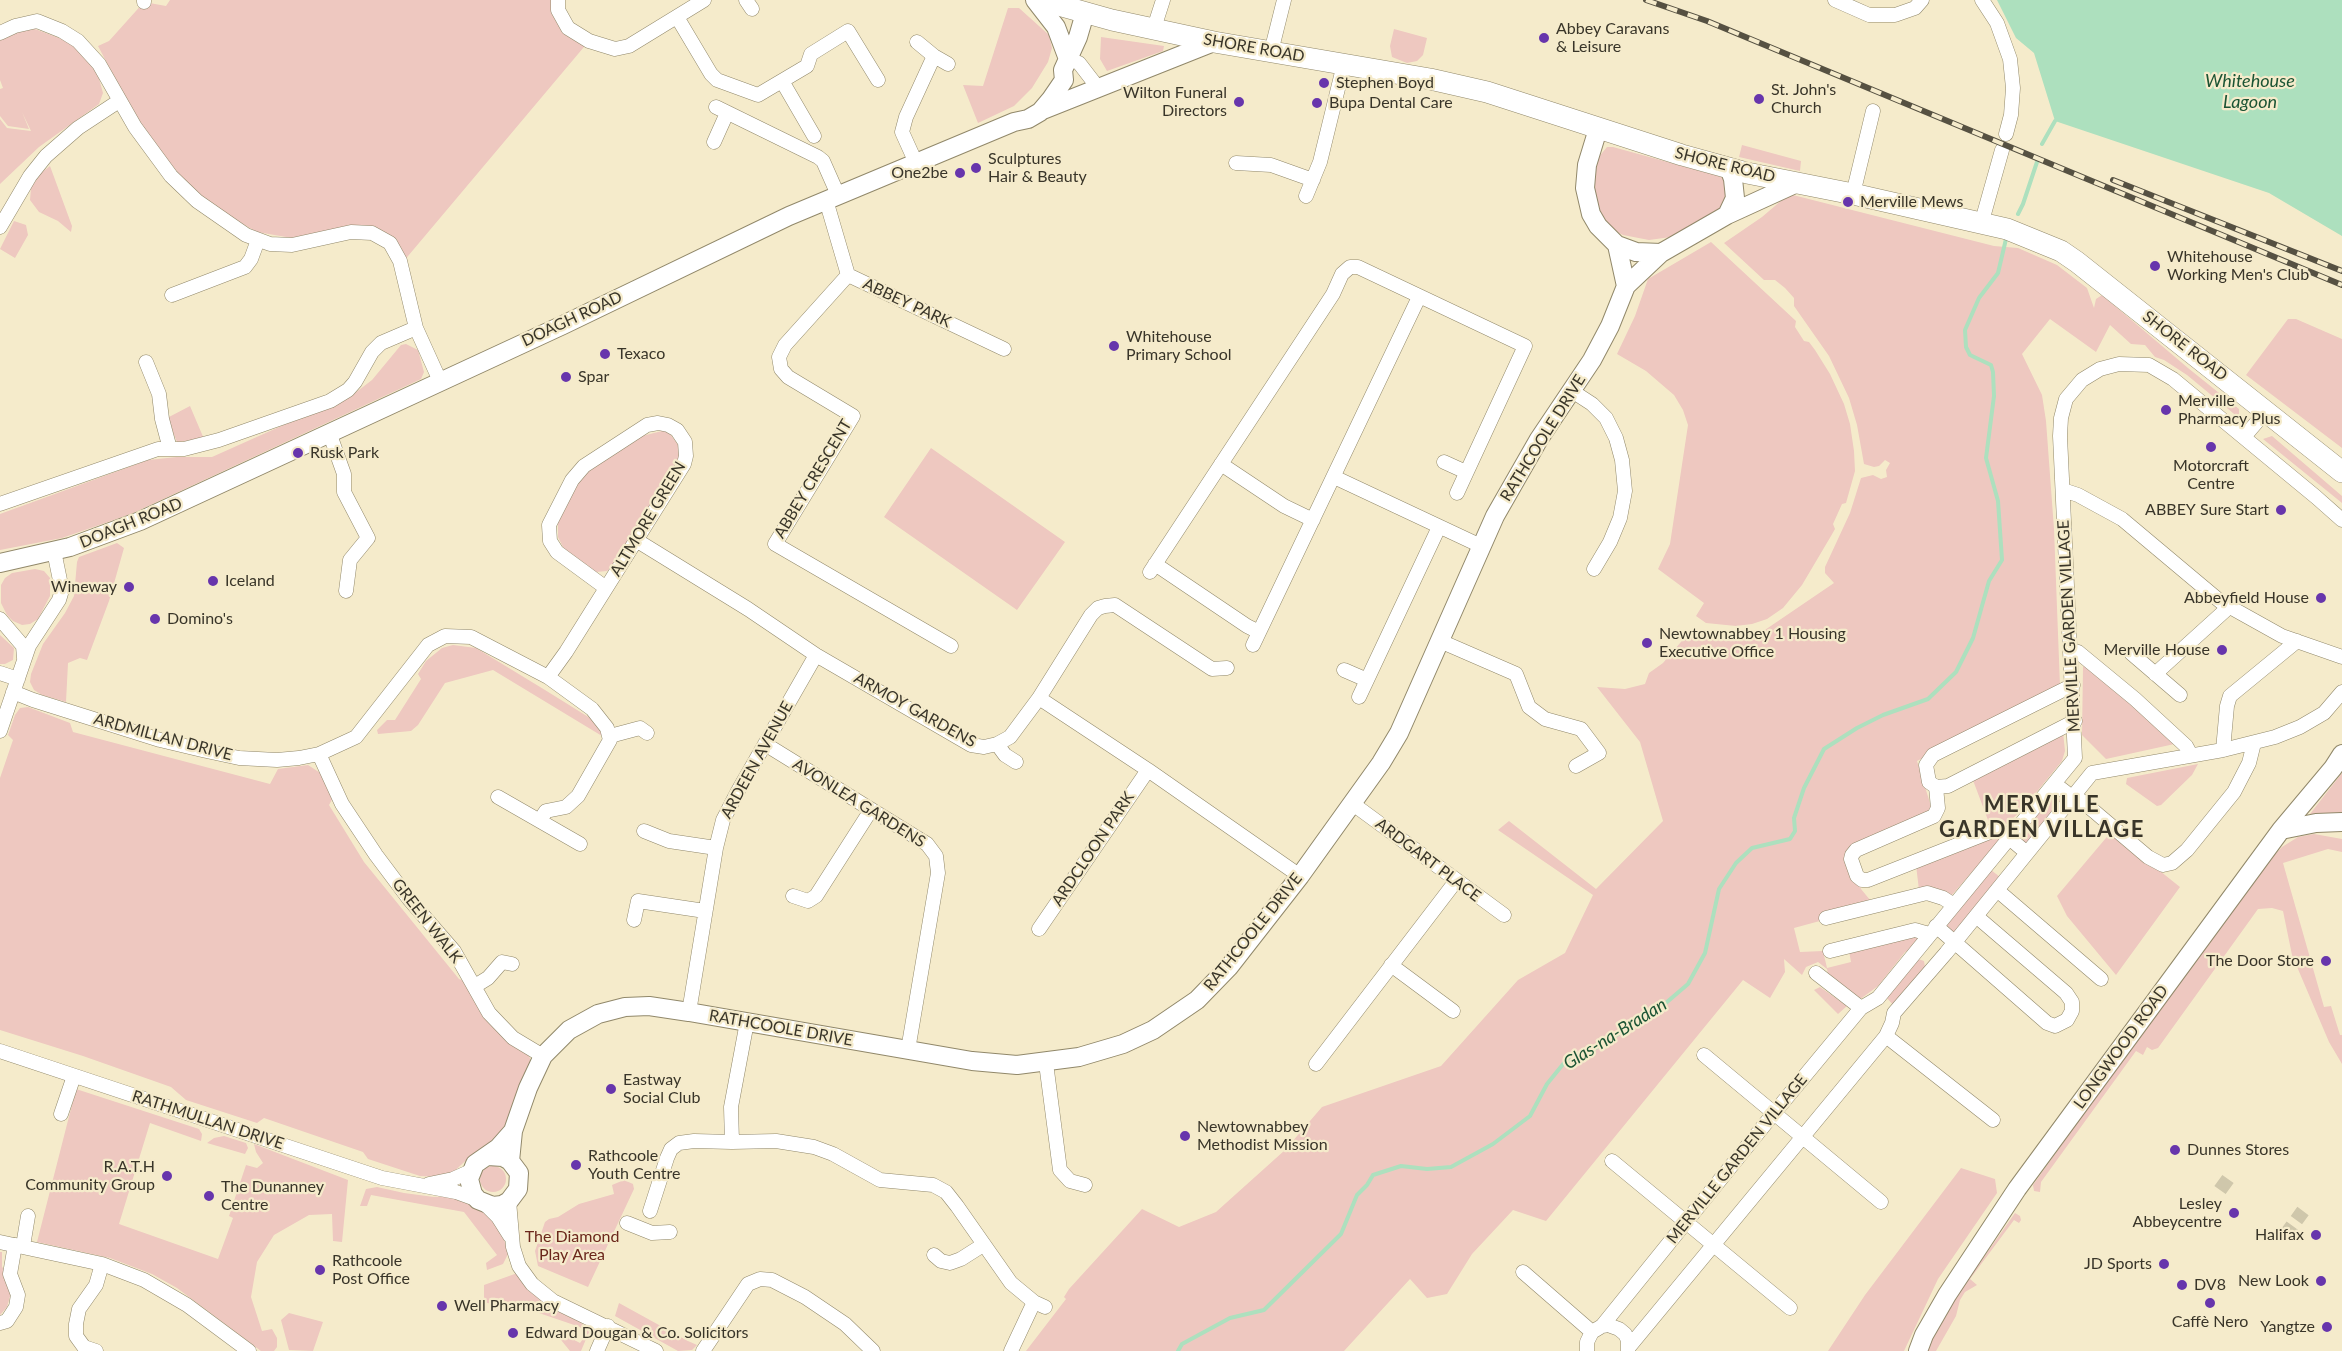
<!DOCTYPE html>
<html>
<head>
<meta charset="utf-8">
<style>
	body { margin:0 }
	canvas { display:block; background:#f5ebcb }
</style>
</head>
<body>
<canvas width="2342" height="1351"></canvas>
<script>
const c = document.querySelector('canvas').getContext('2d');
c.lineJoin = 'round';
function fill(path, color) { c.fillStyle = color; c.fill(path, 'evenodd'); }
const poly = rows => new Path2D(rows.map(r => 'M' + r).join(''));
function strokePath(path, color, width, dash) { c.strokeStyle = color; c.lineWidth = width; c.lineCap = dash ? 'butt' : 'round'; c.setLineDash(dash || []); c.stroke(path); }
function drawText(font, color, halo, rows, align = 'center') {
  c.font = font + ' Lato,sans-serif'; c.lineWidth = 4.5; c.setLineDash([]); c.textBaseline = 'middle'; c.strokeStyle = halo; c.fillStyle = color; for (const [text, x, y, turn = 0] of rows) {
    c.save(); c.translate(x, y); c.rotate((+turn || 0) * Math.PI / 180); c.textAlign = isNaN(turn) ? turn : align; if (halo) c.strokeText(text, 0, 0); c.fillText(text, 0, 0); c.restore();
  }
}
fill(poly([
	[170,0,558,0,564,24,589,41,403,262,360,226,292,238,257,232,204,202,147,138,98,46,109,41,144,2,166,6],
	[1008,8,1019,8,1049,35,1052,48,1048,62,1032,88,1014,106,978,123,963,85,983,86],
	[35,29,78,45,98,75,103,93,99,104,39,147,0,184,0,119,7,128,31,131,22,112,29,129,8,126,0,116,0,89,3,88,0,80,0,37,8,33],
	[1394,29,1427,38,1423,55,1417,61,1407,63,1392,57,1390,46],
	[1101,37,1164,46,1163,51,1107,71,1100,59],
	[1742,145,1801,161,1800,171,1739,157],
	[1607,147,1613,147,1722,177,1726,183,1728,204,1681,233,1671,237,1649,240,1623,235,1613,230,1599,215,1591,184,1597,159],
	[50,166,72,226,71,232,58,221,39,212,30,200,31,188,41,173],
	[1789,194,1994,246,2018,248,2057,265,2087,288,2094,308,2096,299,2102,295,2188,368,2239,409,2239,418,2187,375,2164,360,2155,357,2145,345,2131,344,2110,325,2096,352,2050,319,2022,354,2042,395,2046,421,2054,529,2060,686,1917,761,1934,816,1850,854,1861,889,1875,906,1794,928,1800,952,1823,951,1827,968,1851,962,1849,951,1921,934,1915,947,1905,952,1878,986,1855,1003,1829,980,1827,969,1818,962,1806,967,1802,975,1784,959,1785,972,1770,998,1743,980,1546,1221,1513,1210,1472,1254,1447,1294,1427,1298,1410,1279,1344,1351,1026,1351,1066,1299,1064,1297,1069,1289,1142,1209,1179,1227,1216,1212,1285,1150,1322,1107,1441,1066,1518,980,1565,953,1593,895,1498,830,1509,821,1596,889,1663,821,1640,742,1597,687,1625,689,1645,684,1649,673,1663,663,1692,629,1695,633,1721,638,1741,637,1759,634,1834,583,1825,573,1825,567,1850,513,1861,478,1873,475,1881,479,1887,477,1886,470,1890,463,1885,460,1879,466,1874,467,1864,464,1857,425,1849,398,1829,356,1794,306,1794,298,1785,288,1775,280,1764,280,1724,243,1762,217],
	[14,221,26,225,28,235,15,258,0,249],
	[1711,242,1796,321,1795,327,1804,341,1809,342,1815,350,1830,374,1844,404,1850,424,1854,451,1855,471,1846,503,1842,504,1833,524,1835,529,1831,536,1802,585,1783,608,1767,619,1752,624,1736,626,1706,623,1696,616,1704,603,1658,569,1670,544,1688,425,1683,410,1674,395,1646,371,1617,354,1635,316,1648,279],
	[2288,319,2296,319,2342,339,2342,448,2246,375],
	[406,344,418,350,424,372,421,379,131,514,62,538,0,550,0,514,148,460,177,457,212,457,355,393,372,380,401,345],
	[190,406,204,439,177,442,169,423,169,417],
	[662,431,668,431,679,446,679,461,616,563,607,571,596,572,564,549,558,537,558,520,579,479,587,470,642,436],
	[2272,436,2342,496,2342,503,2263,439],
	[931,448,1065,542,1017,610,884,517],
	[117,543,124,548,109,601,87,660,80,658,68,663,66,702,42,695,34,690,30,682,31,674,43,644,65,613,74,596,77,562,79,557],
	[35,569,44,571,50,578,50,596,38,619,30,624,22,625,13,621,7,615,1,603,1,585,5,578,12,573],
	[0,635,14,648,13,660,5,664,0,664],
	[453,645,476,648,545,690,598,723,602,736,493,670,445,683,418,725,411,731,378,734,377,730,387,720,395,720,421,679,418,674,426,661,442,648],
	[2086,663,2179,743,2106,759,2082,735,2083,667],
	[28,707,70,723,73,732,270,784,278,769,308,765,325,776,333,798,329,805,364,862,459,979,469,983,529,1056,531,1061,506,1131,473,1154,450,1175,440,1177,420,1176,368,1159,363,1152,264,1118,257,1123,186,1100,171,1087,83,1056,0,1030,0,778,13,740,8,735,15,715,20,708],
	[2063,732,2065,751,2062,761,2021,811,2001,829,1991,828,1971,775],
	[2198,764,2192,775,2161,805,2157,806,2126,784,2127,778],
	[2342,773,2342,815,2310,814],
	[2055,795,2060,799,2060,805,2026,846,2016,839,2051,797],
	[2111,832,2180,887,2116,975,2067,916,2057,896],
	[1994,834,2000,840,1951,896,1919,890,1916,865],
	[2314,834,2342,839,2342,852,2328,849,2283,863,2324,1007,2331,1006,2340,1035,2342,1035,2342,1064,2329,1042,2292,955,2283,911,2272,908,2258,909,2158,1048,2152,1050,2147,1047,2143,1055,2136,1051,2041,1182,2040,1192,2034,1191,2033,1185,2249,881,2282,847,2298,837],
	[1991,870,2000,877,1953,935,1944,928],
	[1918,959,1924,961,1925,967,1894,1006,1886,997],
	[1820,987,1847,1006,1838,1014,1814,990],
	[76,1089,199,1129,202,1134,201,1141,150,1123,119,1224,218,1259,233,1218,229,1216,246,1165,257,1168,263,1163,256,1152,254,1144,348,1180,342,1242,333,1241,332,1214,309,1215,274,1235,257,1262,251,1297,262,1331,272,1329,277,1338,277,1347,274,1351,261,1351,177,1288,152,1274,110,1258,37,1242],
	[224,1136,246,1143,248,1148,245,1154,207,1143,214,1138],
	'480 1179a13 13 0 1 1 26 0a13 13 0 1 1-26 0Z',
	[1961,1168,1995,1179,1997,1193,1938,1279,1904,1351,1828,1351,1865,1295],
	[624,1180,633,1184,634,1189,588,1287,538,1266,535,1251,545,1222,549,1219,558,1217,579,1204,614,1194,612,1185],
	[377,1187,404,1193,434,1197,451,1196,468,1200,492,1215,504,1239,508,1254,503,1264,487,1270,486,1263,497,1255,464,1212,371,1195,367,1206,360,1206,366,1189],
	[2015,1213,2020,1216,2021,1220,2019,1223,2014,1220,1970,1279,1977,1285,1965,1292,1960,1300,1956,1316,1936,1351,1924,1351,1934,1328],
	[0,1252,2,1252,2,1267,6,1271,11,1293,7,1307,0,1315],
	[523,1271,578,1319,589,1332,581,1351,570,1351,561,1340,546,1337,547,1331,553,1329,580,1343,586,1335,580,1327,539,1313,528,1311,527,1304,518,1304,518,1311,484,1302,484,1285],
	[619,1303,688,1341,697,1345,692,1350,678,1351,615,1316],
	[289,1313,323,1322,313,1351,289,1350,281,1320]
]), '#eec8c0');
fill(poly([
	[1997,0,2342,0,2342,236,2269,193,2055,121,2034,53,2016,38]
]), '#ade0be');
strokePath(poly([
	[2042,144,2055,121],
	[2018,214,2023,204,2037,162],
	[1178,1351,1182,1344,1230,1318,1264,1310,1341,1234,1357,1195,1367,1185,1373,1175,1401,1166,1427,1169,1451,1167,1493,1144,1530,1116,1547,1084,1564,1063,1594,1049,1660,1008,1688,984,1705,953,1719,889,1736,863,1752,848,1790,839,1795,831,1794,818,1804,788,1824,749,1857,728,1883,715,1928,699,1956,672,1973,638,1989,581,2002,560,1998,501,1986,458,1994,396,1993,372,1991,365,1970,355,1966,347,1965,330,1979,298,1998,273,2006,239]
]), '#ade0be', 4);
strokePath(poly([
	[2220,1190,2228,1179],
	[2284,1237,2303,1211]
]), '#cfc7ab', 14, [14, 7]);
const street = poly([
	[558,0,558,10,568,28,589,41,615,49,629,46,704,0],
	[746,0,752,9],
	[1835,0,1869,15,1895,15,1915,8,1922,0],
	[1982,0,1997,23,2010,59,2013,88,2011,115,2006,134],
	[144,2,144,0],
	[677,17,711,74,717,80,758,95,807,66,811,54,848,31,878,80],
	[1154,28,1163,0],
	[0,33,15,26,37,21,62,31,78,41,99,64,135,127,171,176,197,201,246,235,270,244,292,245,351,232,372,233,390,243,400,261,416,328,440,381],
	[917,42,934,56,948,64],
	[1271,52,1284,0],
	[1068,59,1079,63,1099,89],
	[782,81,814,136],
	[716,107,818,157,823,161,838,195],
	[714,142,727,113],
	[916,163,902,132,906,117,934,56],
	[1236,163,1271,165,1313,180],
	[1853,194,1873,111],
	[1306,196,1320,162,1344,64],
	[826,200,848,275,1004,349],
	[1982,221,2002,150],
	[0,227,30,176,46,156,78,128,119,101],
	[848,275,785,345,779,357,781,369,788,377,853,416,775,544,951,646],
	[172,295,245,267,251,259,258,240],
	[146,362,159,394,162,419,170,449],
	[1572,391,1592,404,1606,418,1616,438,1622,460,1625,491,1620,518,1610,542,1594,569],
	[329,432,344,474,344,492,368,538,350,560,346,591],
	[2244,437,2267,410],
	[1444,462,1466,472],
	[1221,464,1284,506,1313,520],
	[1334,477,1481,546],
	[2063,490,2078,495,2122,519,2221,602,2282,636,2342,657],
	[0,504,158,449,184,449,219,440,330,401,348,390,355,382,372,352,381,343,416,328],
	[636,540,748,609,816,655,971,745,984,747,997,744,1010,737,1039,698,1148,770,1300,876],
	[1155,564,1247,626,1259,632],
	[1150,572,1333,294,1342,274,1350,267,1358,267,1525,346,1457,493],
	[0,619,23,646,24,658],
	[1440,641,1516,674,1529,707,1545,719,1581,729,1599,753,1576,766],
	[1253,645,1419,297],
	[2071,650,2078,652,2135,699,2186,746,2191,755],
	[2131,653,2180,695],
	[1344,670,1367,680],
	[0,673,18,679],
	[2155,674,2229,607],
	[548,677,566,652,684,464,686,456,685,442,677,430,668,425,658,423,647,425,584,466,572,480,549,525,550,541,557,552,606,588],
	[2073,685,1933,755,1926,765,1929,782,1936,787,1948,786,2075,721],
	[13,692,33,700,160,740,202,750,239,758,277,760,299,758,319,754,356,737,428,645,445,636,471,637,548,677,592,709,607,728,610,740,578,796,566,807,546,811,540,820],
	[1359,697,1439,527],
	[1039,698,1091,615,1098,608,1105,606,1115,605,1212,669,1227,668],
	[0,731,29,646,59,600,62,590,54,551],
	[610,736,640,728,647,733],
	[765,744,927,844,936,856,938,873,908,1050],
	[997,744,1005,755,1016,762],
	[2223,750,2227,706,2230,696,2297,641],
	[319,754,342,804,376,855,409,899,454,951,489,1013,513,1038,543,1056],
	[2055,784,2068,794,2082,801,2148,857,2163,865,2172,863,2187,850,2234,792,2249,763,2254,743],
	[1936,787,1938,808,1934,816,1856,850,1852,855,1851,859,1857,876,1862,880,1868,880,1995,830,2002,832,2027,853],
	[498,797,580,844],
	[1353,804,1504,915],
	[644,831,669,841,716,848],
	[1997,890,2101,979],
	[793,896,808,901,816,896,871,810],
	[1826,918,1927,893,1943,898,1954,905],
	[634,920,638,901,705,911],
	[1936,926,2047,1023,2055,1026,2067,1020,2072,1011,2072,1002,2066,993,1976,916],
	[1039,929,1148,770],
	[1830,951,1915,930,1929,934],
	[1391,965,1453,1011],
	[1816,973,1861,1008],
	[475,986,488,978,502,962,512,964],
	[689,1012,716,848,723,820,738,791,816,655],
	[1886,1036,1993,1120],
	[0,1051,382,1178,456,1192,478,1200],
	[1704,1055,1881,1202],
	[1046,1063,1060,1170,1070,1181,1085,1185],
	[1316,1064,1456,881],
	[61,1114,74,1076],
	[732,1142,731,1107,747,1022],
	[1612,1161,1790,1308],
	[429,1184,453,1179,471,1171],
	[509,1201,513,1247,519,1266,532,1284,553,1301,656,1351],
	[485,1204,498,1217,510,1236],
	[650,1211,667,1158,671,1149,679,1143,694,1141,732,1142,776,1141,814,1147,833,1154,880,1180,933,1185,946,1192,957,1206,1011,1283,1034,1302,1045,1307],
	[627,1223,652,1233,670,1232],
	[0,1242,102,1264,144,1280,187,1305,249,1351],
	[23,1246,28,1216],
	[934,1255,941,1261,950,1263,961,1259,983,1245],
	[1523,1272,1592,1332],
	[0,1323,7,1321,16,1307,18,1295,10,1274,15,1245],
	[1602,1326,1774,1113,1861,1008,1878,998,2075,758,2060,436,2061,418,2066,399,2082,380,2100,369,2119,364,2149,365,2173,379,2316,497,2342,520],
	[1629,1347,1886,1036,1892,1023,1894,1013,1946,953,2092,773,2223,750,2275,737,2300,727,2324,713,2342,692],
	[96,1351,84,1347,76,1336,76,1324,79,1309,96,1285,102,1264],
	[597,1351,608,1326],
	[703,1351,748,1284,760,1279,772,1280,805,1297,845,1324,873,1351],
	[1011,1351,1034,1302],
	[1587,1351,1587,1342,1592,1332,1602,1326,1608,1325,1619,1329,1625,1334,1628,1340,1628,1351]
]);
const secondary = poly([
	[1035,0,1056,27,1068,59],
	[1043,110,1214,42],
	[1598,129,1587,165,1585,188,1591,214,1598,226,1617,245,1636,252,1661,253],
	[1727,215,1735,198,1733,179,1729,168],
	[1617,245,1626,286],
	[0,563,70,547,140,521,563,325,789,216,1014,122,1028,119,1040,112,1051,99,1064,80,1063,70,1078,37,1085,13],
	[2281,830,2316,823,2342,822],
	[488,1156,503,1157,510,1161,519,1173,518,1189,509,1201,502,1205,493,1206,478,1200,473,1194,469,1179,475,1164,498,1148,513,1131],
	[510,1161,513,1131,528,1088,543,1056,569,1030,598,1014,625,1007,649,1006,689,1012,972,1061,1017,1065,1079,1057,1123,1044,1153,1030,1197,1000,1229,967,1300,876,1381,763,1399,733,1495,516,1539,439,1592,360,1610,326,1626,286,1661,253,1727,215,1797,183],
	[1918,1351,1924,1335,1947,1295,2017,1189,2281,830,2333,768,2342,754]
]);
const primary = poly([
	[1040,0,1112,20,1214,42,1430,79,1487,92,1682,155,1747,173,1853,194,2007,229,2061,251,2077,262,2342,472]
]);
strokePath(street, '#91886a', 15);
strokePath(secondary, '#91886a', 20);
strokePath(primary, '#91886a', 22);
strokePath(street, '#fff', 14);
strokePath(secondary, '#fff', 18);
strokePath(primary, '#fff', 21);
const rail = poly([
	[1646,0,1707,21,2342,285],
	[2113,180,2342,271]
]);
strokePath(rail, '#565142', 6);
strokePath(rail, '#f5ebcb', 4, [11]);
for (const [x, y, r, color] of [
	[1544,38,6,"#6735ac"],
	[1324,83,6,"#6735ac"],
	[1759,99,6,"#6735ac"],
	[1239,102,6,"#6735ac"],
	[1317,103,6,"#6735ac"],
	[976,168,6,"#6735ac"],
	[960,173,6,"#6735ac"],
	[1848,202,6,"#6735ac"],
	[2155,266,6,"#6735ac"],
	[1114,346,6,"#6735ac"],
	[605,354,6,"#6735ac"],
	[566,377,6,"#6735ac"],
	[2166,410,6,"#6735ac"],
	[2211,447,6,"#6735ac"],
	[298,453,6,"#6735ac"],
	[2281,510,6,"#6735ac"],
	[213,581,6,"#6735ac"],
	[129,587,6,"#6735ac"],
	[2321,598,6,"#6735ac"],
	[155,619,6,"#6735ac"],
	[1647,643,6,"#6735ac"],
	[2222,650,6,"#6735ac"],
	[2326,961,6,"#6735ac"],
	[611,1089,6,"#6735ac"],
	[1185,1136,6,"#6735ac"],
	[2175,1150,6,"#6735ac"],
	[576,1165,6,"#6735ac"],
	[167,1176,6,"#6735ac"],
	[209,1196,6,"#6735ac"],
	[2234,1213,6,"#6735ac"],
	[2316,1235,6,"#6735ac"],
	[2164,1264,6,"#6735ac"],
	[320,1270,6,"#6735ac"],
	[2321,1281,6,"#6735ac"],
	[2182,1285,6,"#6735ac"],
	[2210,1303,6,"#6735ac"],
	[442,1306,6,"#6735ac"],
	[2327,1327,6,"#6735ac"],
	[513,1333,6,"#6735ac"]
]) { const dot = new Path2D(); dot.arc(x, y, r, 0, 2 * Math.PI); c.fillStyle = color; c.fill(dot); strokePath(dot, '#f5ebcb', 2); }
drawText('16px', '#393529', '#f5ebcb', [
	["Abbey Caravans",1556,29],
	["& Leisure",1556,47],
	["Stephen Boyd",1336,83],
	["St. John's",1771,90],
	["Church",1771,108],
	["Wilton Funeral",1227,93,"right"],
	["Directors",1227,111,"right"],
	["Bupa Dental Care",1329,103],
	["Sculptures",988,159],
	["Hair & Beauty",988,177],
	["One2be",948,173,"right"],
	["Merville Mews",1860,202],
	["Whitehouse",2167,257],
	["Working Men's Club",2167,275],
	["Whitehouse",1126,337],
	["Primary School",1126,355],
	["Texaco",617,354],
	["Spar",578,377],
	["Merville",2178,401],
	["Pharmacy Plus",2178,419],
	["Rusk Park",310,453],
	["Motorcraft",2211,466,"center"],
	["Centre",2211,484,"center"],
	["ABBEY Sure Start",2269,510,"right"],
	["Iceland",225,581],
	["Wineway",117,587,"right"],
	["Abbeyfield House",2309,598,"right"],
	["Domino's",167,619],
	["Newtownabbey 1 Housing",1659,634],
	["Executive Office",1659,652],
	["Merville House",2210,650,"right"],
	["The Door Store",2314,961,"right"],
	["Eastway",623,1080],
	["Social Club",623,1098],
	["Newtownabbey",1197,1127],
	["Methodist Mission",1197,1145],
	["Dunnes Stores",2187,1150],
	["Rathcoole",588,1156],
	["Youth Centre",588,1174],
	["R.A.T.H",155,1167,"right"],
	["Community Group",155,1185,"right"],
	["The Dunanney",221,1187],
	["Centre",221,1205],
	["Lesley",2222,1204,"right"],
	["Abbeycentre",2222,1222,"right"],
	["Halifax",2304,1235,"right"],
	["Rathcoole",332,1261],
	["Post Office",332,1279],
	["JD Sports",2152,1264,"right"],
	["New Look",2309,1281,"right"],
	["DV8",2194,1285],
	["Well Pharmacy",454,1306],
	["Caffè Nero",2210,1322,"center"],
	["Yangtze",2315,1327,"right"],
	["Edward Dougan & Co. Solicitors",525,1333]
], 'left');
drawText('16px', '#393529', '#f5ebcb', [
	["SHORE ROAD",1254,48,10],
	["SHORE ROAD",1725,165,14],
	["ABBEY PARK",907,303,25],
	["DOAGH ROAD",572,319,-25],
	["SHORE ROAD",2185,346,38],
	["RATHCOOLE DRIVE",1543,438,-58],
	["ABBEY CRESCENT",813,479,-59],
	["ALTMORE GREEN",648,519,-59],
	["DOAGH ROAD",131,523,-22],
	["MERVILLE GARDEN VILLAGE",2069,626,-93],
	["ARMOY GARDENS",915,710,29],
	["ARDMILLAN DRIVE",163,737,15],
	["ARDEEN AVENUE",757,760,-61],
	["AVONLEA GARDENS",859,803,32],
	["ARDCLOON PARK",1093,849,-56],
	["ARDGART PLACE",1428,860,37],
	["GREEN WALK",427,921,52],
	["RATHCOOLE DRIVE",1253,932,-51],
	["RATHCOOLE DRIVE",781,1028,10],
	["LONGWOOD ROAD",2121,1047,-54],
	["RATHMULLAN DRIVE",208,1120,18],
	["MERVILLE GARDEN VILLAGE",1737,1159,-51]
]);
drawText('16px', '#6b271c', '#f5ebcb', [
	["The Diamond",572,1237],
	["Play Area",572,1255]
]);
drawText('italic 18px', '#1b5434', '#f5ebcb', [
	["Whitehouse",2250,81],
	["Lagoon",2250,102],
	["Glas-na-Bradan",1615,1034,-32]
]);
c.letterSpacing = '1.5px';
drawText('bold 22px', '#393529', '#f5ebcb', [
	["MERVILLE",2042,805],
	["GARDEN VILLAGE",2042,830]
]);
c.letterSpacing = '0px';
</script>
</body>
</html>
